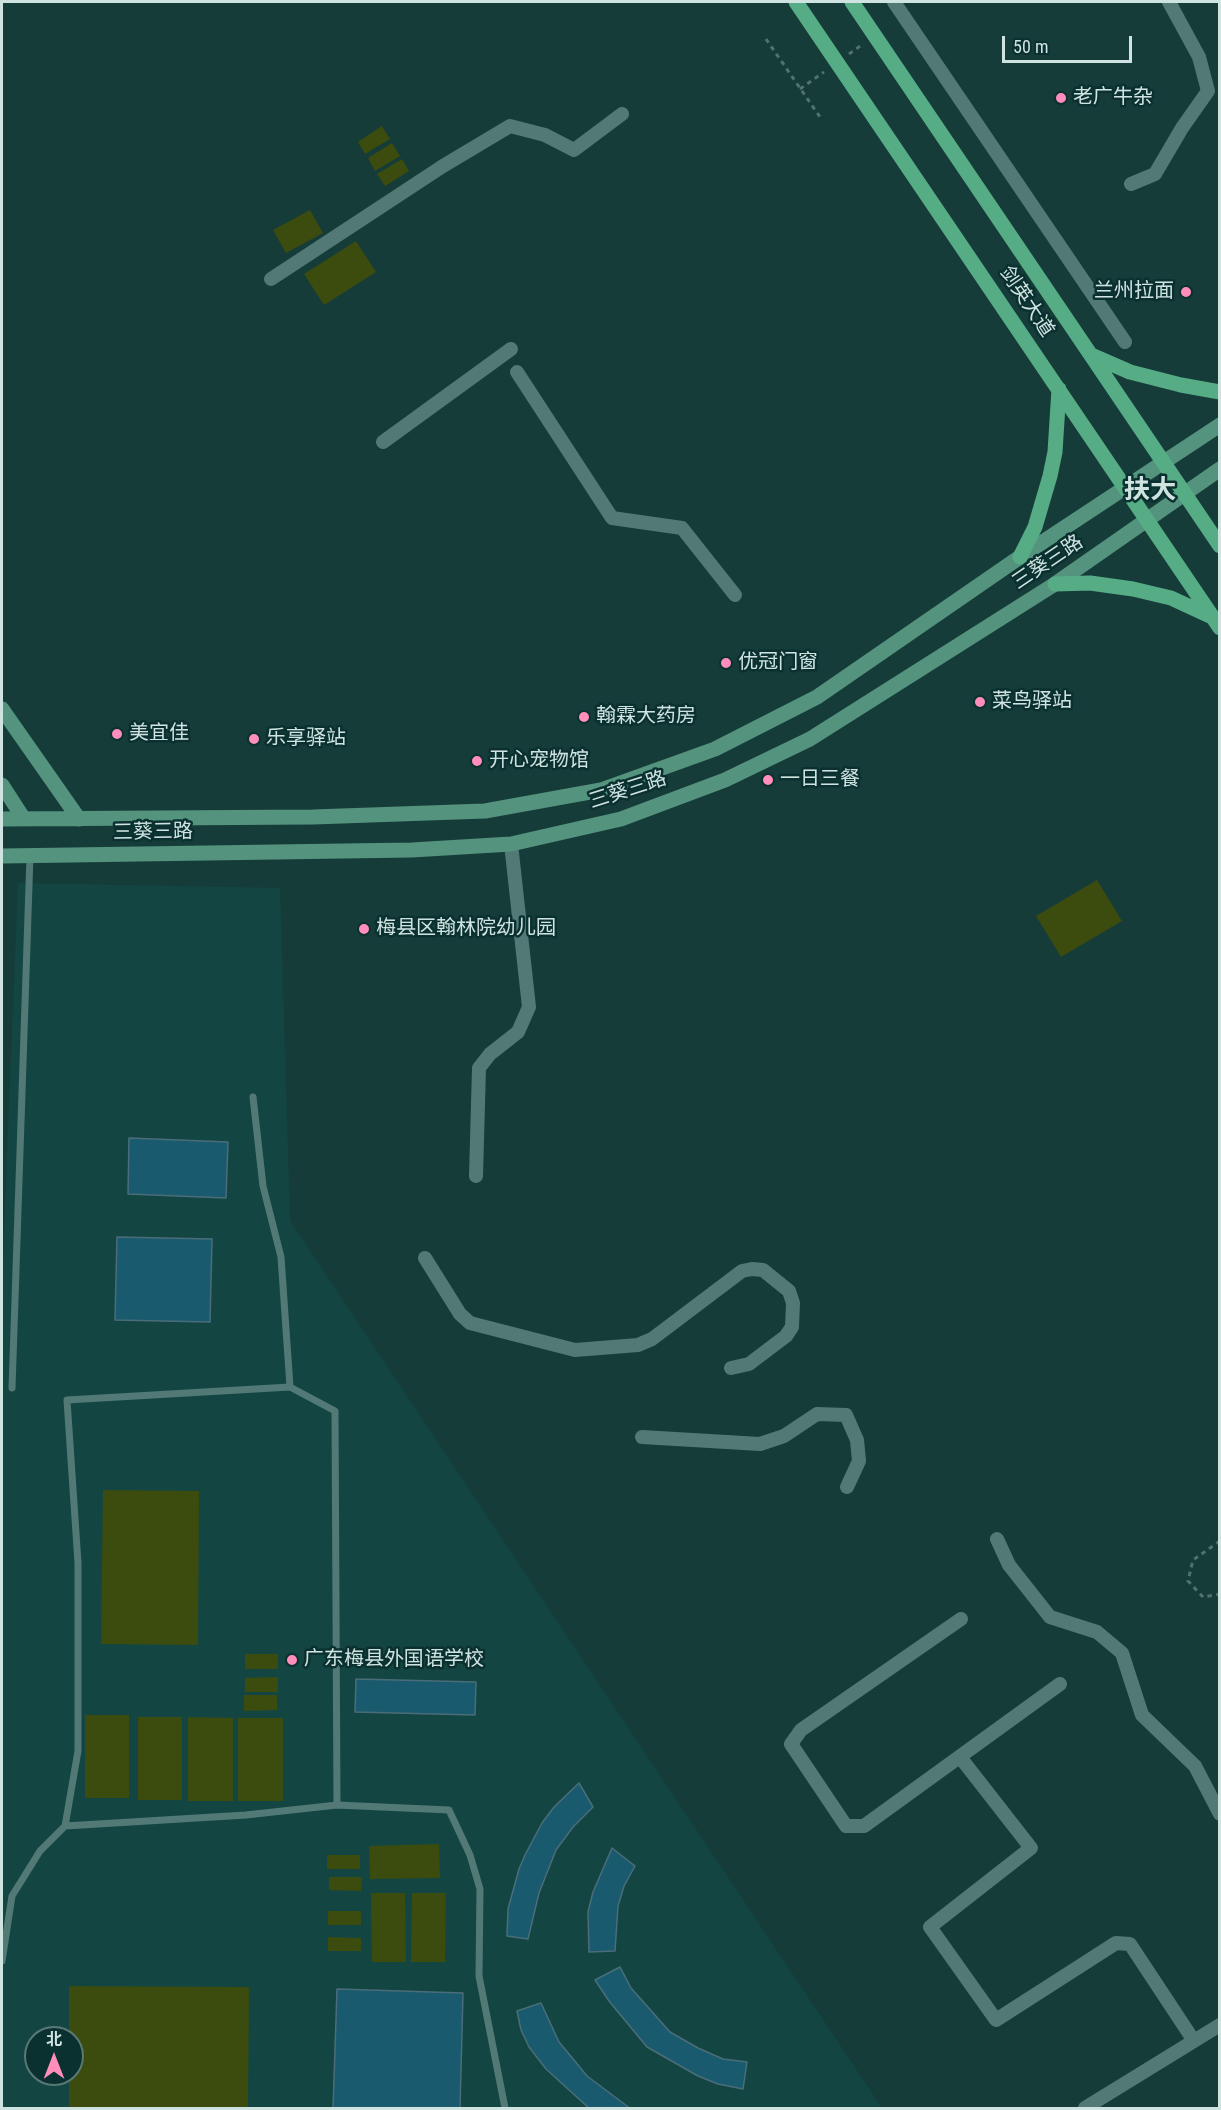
<!DOCTYPE html>
<html>
<head>
<meta charset="utf-8">
<style>
	body { margin:0 }
	#map { position:relative; width:1221px; height:2110px; overflow:hidden; background:#163c39; font-family:"Roboto Condensed","Noto Sans SC",sans-serif }
	canvas { display:block }
	.frame { position:absolute; inset:0; border:3px solid #cfe3e1; pointer-events:none }
	.north { position:absolute; left:24px; top:2026px; width:60px; height:60px; box-sizing:border-box; background:#0a312f; border:2px solid #597876; border-radius:50%; rotate:0deg; font-size:16px; font-weight:700; line-height:24px; text-align:center; color:#cfe3e1 }
	.north::after { content:''; display:block; margin:auto; width:21px; height:27px; background:#ff8eba; clip-path:polygon(50% 0,100% 100%,50% 72%,0 100%) }
	.scale { position:absolute; left:1002px; top:36px; width:130px; height:27px; box-sizing:border-box; border:3px solid #cfe3e1; border-top:0; padding-left:8px; font-size:18px; line-height:21px; white-space:nowrap; color:#cfe3e1; -webkit-text-stroke:4px #0a312f; paint-order:stroke }
</style>
</head>
<body>
<div id="map">
<canvas width="1221" height="2110"></canvas>
<div class="frame"></div>
<div class="north">北</div>
<div class="scale">50 m</div>
</div>
<script>
const c = document.querySelector('canvas').getContext('2d');
c.lineJoin = 'round';
function fill(path, color) { c.fillStyle = color; c.fill(path, 'evenodd'); }
const poly = rows => new Path2D(rows.map(r => 'M' + r).join(''));
function strokePath(path, color, width, dash) { c.strokeStyle = color; c.lineWidth = width; c.lineCap = dash ? 'butt' : 'round'; c.setLineDash(dash || []); c.stroke(path); }
function drawText(font, color, halo, rows, align = 'center') {
  c.font = font + ' "Roboto Condensed","Noto Sans SC",sans-serif'; c.lineWidth = 5; c.setLineDash([]); c.textBaseline = 'middle'; c.strokeStyle = halo; c.fillStyle = color; for (const [text, x, y, turn = 0] of rows) {
    c.save(); c.translate(x, y); c.rotate((+turn || 0) * Math.PI / 180); c.textAlign = isNaN(turn) ? turn : align; if (halo) c.strokeText(text, 0, 0); c.fillText(text, 0, 0); c.restore();
  }
}
fill(poly([
	[18,883,280,888,290,1221,882,2108,2,2108,2,1282],
	[36,2038,72,2038,72,2074,36,2074]
]), '#134643');
fill(poly([
	[382,126,390,139,365,154,358,142],
	[392,143,400,156,375,171,368,158],
	[402,159,409,171,385,186,377,174],
	[310,210,323,233,286,253,273,230],
	[356,241,376,272,324,305,304,274],
	[1097,880,1122,921,1061,957,1036,916],
	[103,1490,199,1491,198,1645,101,1644],
	[245,1654,278,1654,278,1669,245,1669],
	[278,1677,278,1692,245,1692,245,1678],
	[244,1695,277,1695,277,1710,244,1711],
	[85,1715,129,1715,129,1798,85,1798],
	[138,1717,182,1717,182,1800,138,1800],
	[188,1717,233,1718,233,1801,188,1801],
	[238,1718,283,1718,283,1801,238,1801],
	[439,1844,440,1878,370,1879,369,1846],
	[327,1855,360,1855,360,1869,327,1869],
	[329,1877,362,1877,361,1891,329,1890],
	[371,1893,405,1893,406,1962,372,1962],
	[412,1893,446,1893,445,1962,411,1962],
	[328,1911,361,1911,361,1925,328,1925],
	[328,1937,361,1938,361,1951,328,1951],
	[69,1986,249,1987,248,2108,69,2108,69,2074,72,2074,72,2038,69,2038]
]), '#3b4c0e');
const building = poly([
	[129,1138,228,1142,226,1198,128,1194,129,1138],
	[117,1237,212,1239,210,1322,115,1320,117,1237],
	[356,1679,476,1682,475,1715,355,1712,356,1679],
	[579,1783,593,1807,573,1827,556,1850,539,1893,528,1939,507,1936,508,1909,519,1869,525,1855,542,1823,554,1807,579,1783],
	[612,1848,635,1866,624,1886,618,1906,615,1951,589,1952,588,1912,593,1892,612,1848],
	[620,1967,631,1988,670,2032,698,2048,723,2059,747,2062,743,2089,718,2084,698,2076,647,2047,609,2001,595,1980,620,1967],
	[337,1989,463,1993,460,2109,333,2109,337,1989],
	[541,2003,559,2042,574,2060,587,2076,631,2109,590,2109,546,2069,529,2047,521,2030,517,2011,541,2003]
]);
fill(building, '#195a6f');
strokePath(building, '#4b6d79', 1.5);
strokePath(poly([
	[766,39,820,117],
	[849,54,863,44],
	[800,89,824,72],
	[1220,1541,1193,1560,1188,1581,1203,1597,1220,1594]
]), '#52726f', 3, [4.5, 4.5]);
strokePath(poly([
	[253,1097,263,1186,281,1257,290,1387],
	[12,1388,30,856],
	[65,1826,246,1815,337,1805,449,1810,470,1855,480,1889,479,1976,505,2108],
	[2,1961,12,1896,40,1851,65,1826,78,1751,78,1563,67,1400,290,1387,335,1411,337,1805]
]), '#537976', 7);
strokePath(poly([
	[894,2,1125,342],
	[1131,184,1155,174,1182,128,1208,91,1199,57,1169,2],
	[271,279,443,166,510,126,545,135,574,150,622,114],
	[517,372,612,518,682,528,735,595],
	[383,442,511,349],
	[476,1176,479,1068,490,1054,518,1032,529,1007,511,844],
	[425,1258,460,1314,470,1323,575,1350,638,1345,652,1339,742,1271,752,1269,763,1270,789,1291,793,1303,792,1327,786,1336,749,1364,731,1368],
	[642,1437,760,1444,784,1436,817,1414,846,1415,857,1440,859,1461,847,1487],
	[997,1539,1009,1565,1050,1617,1097,1632,1122,1653,1142,1715,1195,1766,1220,1814],
	[961,1619,801,1730,791,1744,846,1826,864,1826,1060,1684],
	[960,1757,1031,1848,930,1927,996,2020,1116,1943,1130,1944,1194,2041],
	[1085,2108,1220,2025]
]), '#537976', 14);
strokePath(poly([
	[2,709,79,819],
	[2,785,24,819],
	[2,819,313,817,485,811,601,790,715,749,817,697,1020,557,1220,425],
	[2,856,412,850,511,844,621,819,725,780,810,739,1055,584,1220,469]
]), '#54937e', 15);
strokePath(poly([
	[796,2,1220,628],
	[852,2,1220,546],
	[1091,355,1130,372,1181,385,1220,392],
	[1020,557,1035,527,1050,476,1055,452,1059,389],
	[1055,584,1090,583,1133,589,1171,598,1212,617]
]), '#56ad85', 15);
for (const [x, y, r, color] of [
	[1061,98,6,"#ff8eba"],
	[1186,292,6,"#ff8eba"],
	[726,663,6,"#ff8eba"],
	[980,702,6,"#ff8eba"],
	[584,717,6,"#ff8eba"],
	[117,734,6,"#ff8eba"],
	[254,739,6,"#ff8eba"],
	[477,761,6,"#ff8eba"],
	[768,780,6,"#ff8eba"],
	[364,929,6,"#ff8eba"],
	[292,1660,6,"#ff8eba"]
]) { const dot = new Path2D(); dot.arc(x, y, r, 0, 2 * Math.PI); c.fillStyle = color; c.fill(dot); strokePath(dot, '#0a312f', 2); }
drawText('20px', '#cfe3e1', '#0a312f', [
	["老广牛杂",1073,98],
	["兰州拉面",1174,292,"right"],
	["优冠门窗",738,663],
	["菜鸟驿站",992,702],
	["翰霖大药房",596,717],
	["美宜佳",129,734],
	["乐享驿站",266,739],
	["开心宠物馆",489,761],
	["一日三餐",780,780],
	["梅县区翰林院幼儿园",376,929],
	["广东梅县外国语学校",304,1660]
], 'left');
drawText('20px', '#cfe3e1', '#0a312f', [
	["剑英大道",1026,302,56],
	["三葵三路",1048,563,-34],
	["三葵三路",628,791,-18],
	["三葵三路",153,833,-1]
]);
drawText('bold 26px', '#cfe3e1', '#0a312f', [
	["扶大",1150,491]
]);
</script>
</body>
</html>
